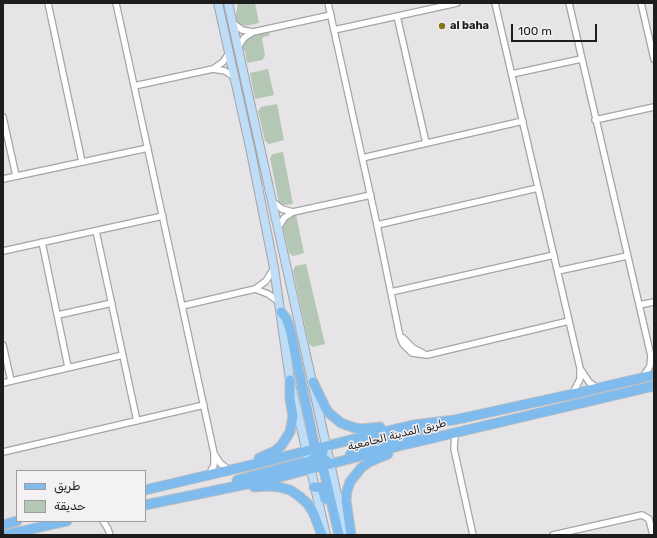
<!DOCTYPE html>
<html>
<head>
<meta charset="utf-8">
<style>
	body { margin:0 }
	#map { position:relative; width:657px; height:538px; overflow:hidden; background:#e6e4e7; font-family:Rubik,"Noto Sans Arabic",sans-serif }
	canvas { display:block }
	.frame { position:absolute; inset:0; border:4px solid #1d1d1e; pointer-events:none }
	.legend { position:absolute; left:16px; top:470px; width:130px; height:52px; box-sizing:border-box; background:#f3f1f4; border:1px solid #9d9c9e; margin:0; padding:5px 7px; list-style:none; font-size:12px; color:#1d1d1e }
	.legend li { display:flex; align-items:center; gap:8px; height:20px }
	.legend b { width:20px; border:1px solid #9d9c9e }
	.scale { position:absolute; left:511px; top:24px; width:86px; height:18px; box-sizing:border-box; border:2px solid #1d1d1e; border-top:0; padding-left:5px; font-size:12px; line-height:14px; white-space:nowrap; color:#1d1d1e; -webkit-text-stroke:3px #f3f1f4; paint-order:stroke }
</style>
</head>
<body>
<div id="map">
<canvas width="657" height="538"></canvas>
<div class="frame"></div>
<ul class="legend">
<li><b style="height:5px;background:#7fbbed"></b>طريق</li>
<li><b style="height:11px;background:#b4c7b4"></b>حديقة</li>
</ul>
<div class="scale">100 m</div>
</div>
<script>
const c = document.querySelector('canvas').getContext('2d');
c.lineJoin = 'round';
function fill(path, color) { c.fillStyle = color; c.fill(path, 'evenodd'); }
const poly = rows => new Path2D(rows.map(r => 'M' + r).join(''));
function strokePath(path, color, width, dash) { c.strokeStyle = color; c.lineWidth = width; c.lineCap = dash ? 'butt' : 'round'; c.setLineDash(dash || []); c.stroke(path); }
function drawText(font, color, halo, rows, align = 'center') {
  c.font = font + ' Rubik,"Noto Sans Arabic",sans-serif'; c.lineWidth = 3; c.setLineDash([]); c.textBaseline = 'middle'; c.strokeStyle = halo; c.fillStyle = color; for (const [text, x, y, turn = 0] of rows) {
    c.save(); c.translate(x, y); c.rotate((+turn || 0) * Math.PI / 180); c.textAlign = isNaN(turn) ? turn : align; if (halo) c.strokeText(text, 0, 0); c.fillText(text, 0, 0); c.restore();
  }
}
fill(poly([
	[238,3,255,3,259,23,245,26,239,24,235,20],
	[269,31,270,35,262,38,265,56,262,60,247,63,245,51,242,50,241,46,248,37],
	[268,69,274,95,255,99,250,73],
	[277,104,284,140,269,144,265,141,258,111,261,107],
	[283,152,293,204,284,205,279,203,270,158,273,154],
	[290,215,296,215,304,253,293,256,289,253,284,231,280,228,281,221],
	[306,264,325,344,313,347,309,344,293,271,295,266]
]), '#b4c7b4');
const minor = poly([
	[48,3,82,162],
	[116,3,214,453,214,465,209,475],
	[328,3,377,225,400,337,403,344,412,353,427,355,569,321],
	[495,3,580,368,580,379,573,393],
	[569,3,651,356,654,362],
	[641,3,654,59],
	[397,16,426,143],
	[233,23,242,30,253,32],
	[334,30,457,3],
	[238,47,244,38,253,32,331,15],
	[213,69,223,62,229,53],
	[512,74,581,59],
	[134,86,213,69,225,71,234,77],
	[3,117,16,176],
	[595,120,654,107],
	[362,158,523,121],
	[3,179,148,148],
	[273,202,282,209,293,212],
	[377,225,538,188],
	[278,228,284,218,293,212,371,195],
	[96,231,137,421],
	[42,242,68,367],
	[3,251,163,216],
	[558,271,627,256],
	[255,289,268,294,279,302],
	[391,292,554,255],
	[639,305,654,302],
	[182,306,255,289,266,281,274,268],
	[58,315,112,303],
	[403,338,413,348,423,353],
	[3,345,11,381],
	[581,370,589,382,598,389],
	[643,377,650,366,651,356],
	[3,383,123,355],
	[455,433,454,449,473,535],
	[3,452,204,405],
	[215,455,220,463,229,470],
	[103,521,108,529,110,535],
	[553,535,642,515,649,519,653,535]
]);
const secondary = poly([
	[218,3,251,152,274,268,290,380,326,535],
	[228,3,346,535]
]);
const primary = poly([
	[281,312,286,318,290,329,315,448,319,455,331,464],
	[313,382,325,407,329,413,341,423,355,428,362,429,380,427],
	[259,458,275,451,281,446,290,432,293,416,290,399,290,380],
	[352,458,350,455,352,452,410,436,422,429],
	[320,461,324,471,339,535],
	[237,480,309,461,317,457,323,452],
	[254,487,269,486,279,487,290,490,299,496,307,503,313,512,322,535],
	[314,487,322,488,325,499],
	[145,490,247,466,370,435,413,425,454,420,573,394,654,375],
	[145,505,276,478,403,445,654,386],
	[3,525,17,521],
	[5,535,67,521],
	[351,535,346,500,347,491,350,482,361,468,369,462,388,454]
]);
strokePath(minor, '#a6a4a7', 8);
strokePath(secondary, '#a6a4a7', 10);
strokePath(primary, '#c0c0c0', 11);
strokePath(minor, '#fff', 5.5);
strokePath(secondary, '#bfddf6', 8);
strokePath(primary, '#7fbbed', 9);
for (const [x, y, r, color] of [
	[442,26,4,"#82781c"]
]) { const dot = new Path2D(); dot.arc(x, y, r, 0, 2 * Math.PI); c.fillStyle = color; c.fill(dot); strokePath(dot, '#f3f1f4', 1.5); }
drawText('bold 11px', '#1d1d1e', '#f3f1f4', [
	["al baha",450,26]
], 'left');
drawText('11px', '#1d1d1e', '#f3f1f4', [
	["طريق المدينة الجامعية",397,435,-14]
]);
</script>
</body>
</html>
